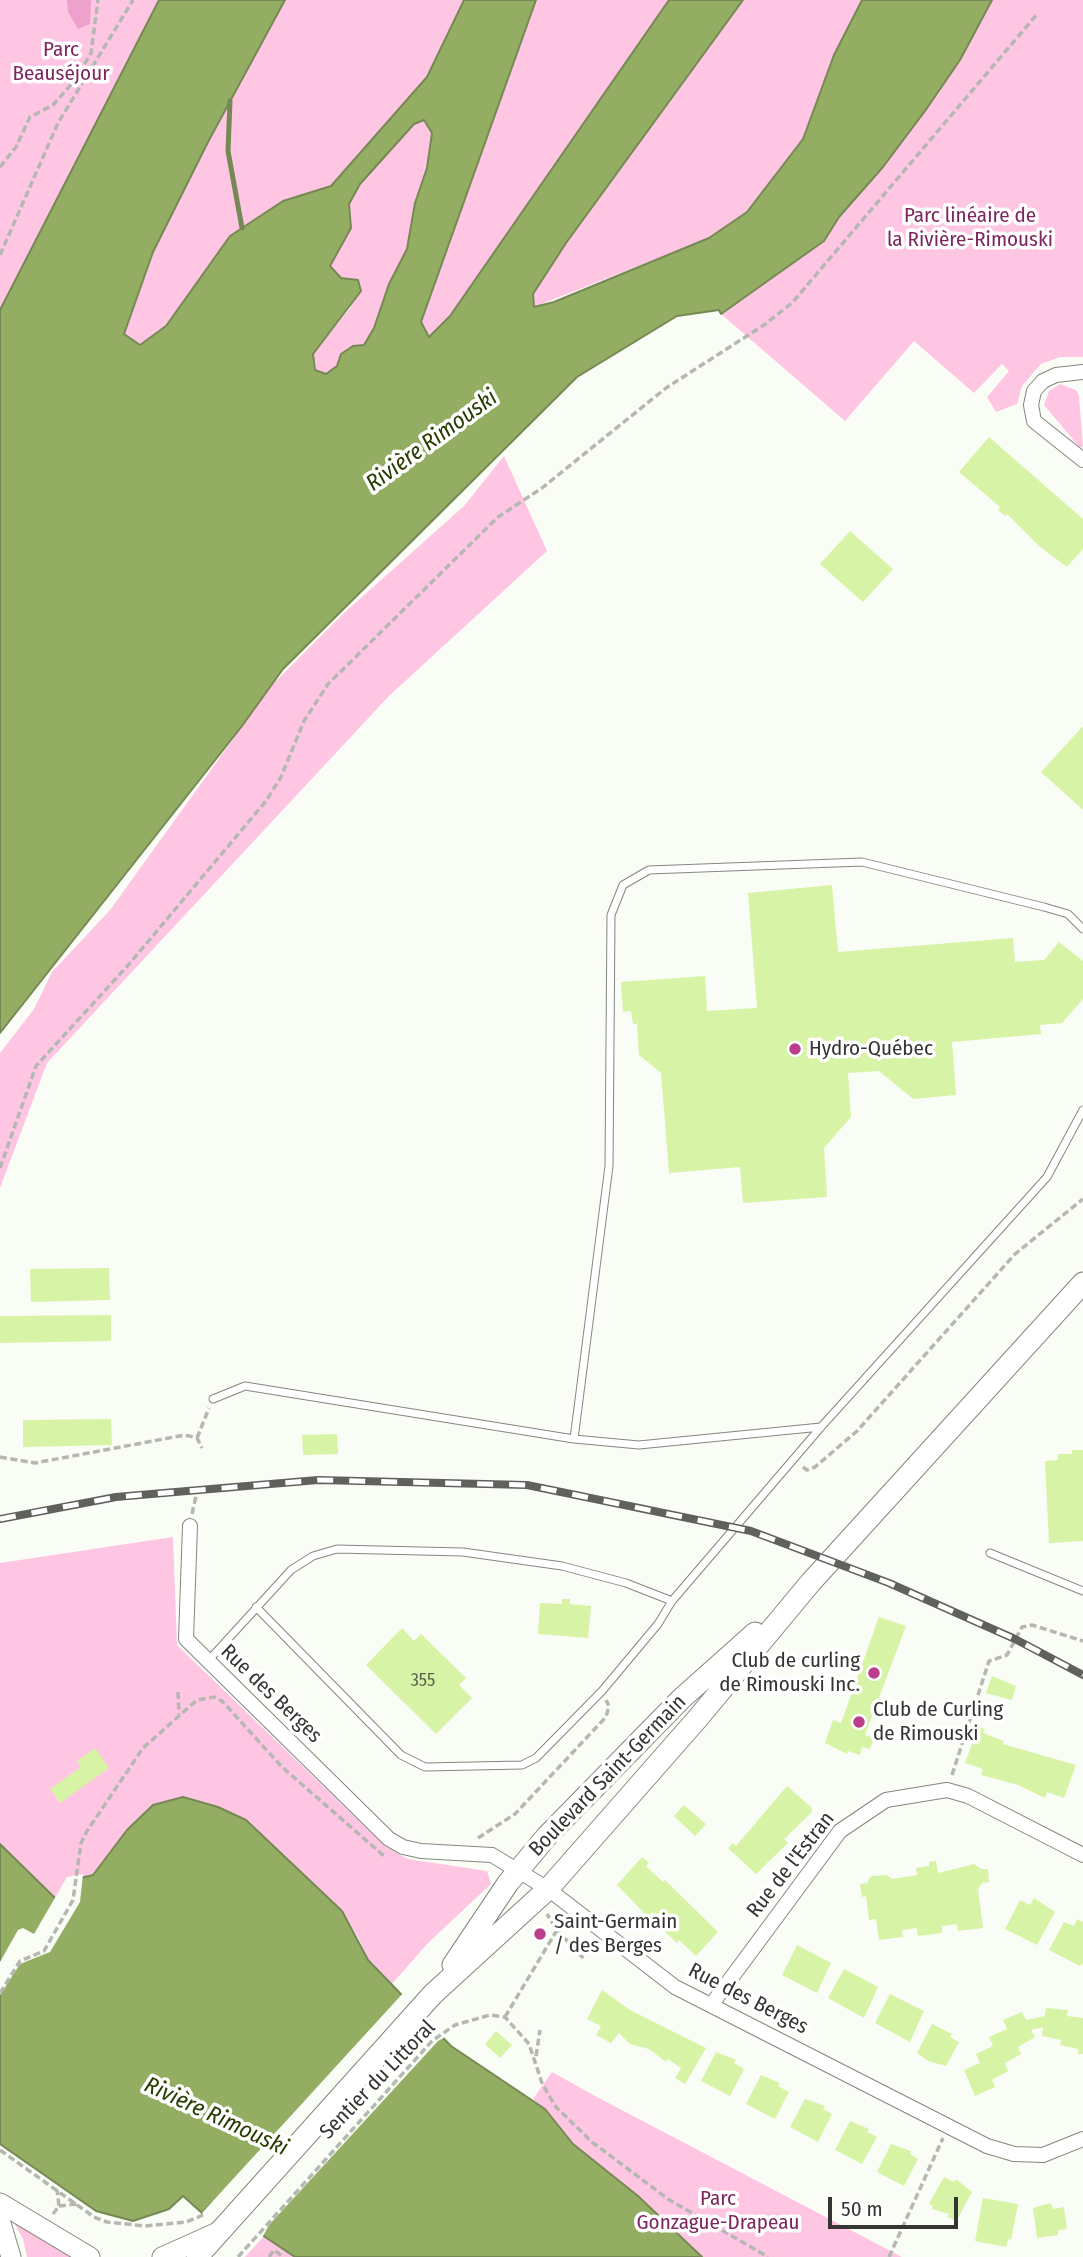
<!DOCTYPE html>
<html>
<head>
<meta charset="utf-8">
<style>
	body { margin:0 }
	#map { position:relative; width:1083px; height:2257px; overflow:hidden; background:#fafdf5; font-family:"Fira Sans Condensed",sans-serif }
	canvas { display:block }
	.scale { position:absolute; left:828px; top:2197px; width:130px; height:32px; box-sizing:border-box; border:4px solid #343532; border-top:0; padding-left:9px; font-size:21px; line-height:24px; white-space:nowrap; color:#343532; -webkit-text-stroke:5px #fff; paint-order:stroke }
</style>
</head>
<body>
<div id="map">
<canvas width="1083" height="2257"></canvas>
<div class="scale">50 m</div>
</div>
<script>
const c = document.querySelector('canvas').getContext('2d');
c.lineJoin = 'round';
function fill(path, color) { c.fillStyle = color; c.fill(path, 'evenodd'); }
const poly = rows => new Path2D(rows.map(r => 'M' + r).join(''));
function strokePath(path, color, width, dash) { c.strokeStyle = color; c.lineWidth = width; c.lineCap = dash ? 'butt' : 'round'; c.setLineDash(dash || []); c.stroke(path); }
function drawText(font, color, halo, rows, align = 'center') {
  c.font = font + ' "Fira Sans Condensed",sans-serif'; c.lineWidth = 7; c.setLineDash([]); c.textBaseline = 'middle'; c.strokeStyle = halo; c.fillStyle = color; for (const [text, x, y, turn = 0] of rows) {
    c.save(); c.translate(x, y); c.rotate((+turn || 0) * Math.PI / 180); c.textAlign = isNaN(turn) ? turn : align; if (halo) c.strokeText(text, 0, 0); c.fillText(text, 0, 0); c.restore();
  }
}
fill(poly([
	[0,0,159,0,0,310],
	[285,0,464,0,427,77,331,186,283,201,230,236,166,326,140,345,124,335,153,252,208,142],
	[536,0,669,0,450,316,428,338,421,323],
	[743,0,862,0,834,55,803,139,747,212,709,238,534,307,533,294,566,243],
	[992,0,1083,0,1083,357,1060,357,1041,364,1022,386,1017,404,996,412,987,397,1009,371,1002,364,974,393,914,341,845,421,721,314,824,241,838,218,883,167,925,111,960,59],
	[424,120,432,133,427,168,415,203,407,249,389,284,374,328,364,345,337,366,326,374,315,370,313,354,351,307,341,278,330,266,351,228,349,204,360,184,414,124],
	[1060,384,1076,390,1079,396,1083,446,1080,448,1044,405,1049,391],
	[504,456,547,551,389,696,47,1063,0,1188,0,1053,34,1009,52,972,110,910,272,685,344,613,464,506],
	[173,1537,177,1645,386,1847,408,1859,487,1871,491,1884,428,1943,392,1984,368,1960,358,1937,342,1911,246,1820,153,1805,127,1830,92,1875,68,1881,56,1900,0,1844,0,1563],
	[552,2072,595,2096,902,2257,702,2257,638,2196,573,2144,545,2109,533,2099],
	[12,2219,72,2257,27,2257,23,2239],
	[265,2235,295,2257,245,2257]
]), '#ffc6e4');
fill(poly([
	[67,0,91,0,90,24,78,29,68,12]
]), '#eda1cb');
const water = poly([
	[159,0,285,0,208,142,153,252,124,334,140,345,166,326,230,236,283,201,331,186,427,77,464,0,536,0,421,322,429,337,450,316,669,0,743,0,566,243,533,294,534,307,554,302,709,238,747,212,803,139,834,55,862,0,992,0,960,60,925,111,883,167,839,217,824,241,721,314,719,310,677,316,577,377,283,669,242,726,0,1033,0,310,159,0],
	[424,120,432,133,427,168,415,203,407,249,389,284,374,328,364,345,353,346,341,354,337,366,326,374,315,370,313,354,361,291,358,280,341,278,330,266,351,228,349,204,360,184,414,124,424,120],
	[183,1797,218,1807,246,1820,342,1911,368,1960,451,2046,545,2109,573,2144,638,2196,702,2257,295,2257,213,2202,202,2213,183,2196,169,2209,133,2221,96,2211,0,2144,0,1844,56,1899,68,1881,93,1875,127,1830,153,1805,183,1797]
]);
fill(water, '#93ad63');
strokePath(water, '#768954', 2);
fill(poly([
	[83,1874,80,1902,50,1952,20,1964,0,1995,0,1962,18,1930,23,1928,34,1934,67,1877],
	[404,1992,447,2036,438,2041,269,2225,262,2238,213,2207,205,2215,202,2213]
]), '#fafdf5');
strokePath(poly([
	[230,101,228,151,242,228]
]), '#768954', 5);
fill(poly([
	[989,437,1083,519,1083,549,1067,567,1039,546,1007,514,1005,516,998,510,1000,507,959,472],
	[850,531,893,569,863,602,820,564],
	[1083,726,1083,810,1041,772],
	[832,885,838,952,1013,938,1015,962,1044,960,1059,942,1083,961,1083,999,1062,1023,1040,1025,1041,1034,952,1042,956,1095,913,1099,879,1071,848,1073,851,1117,824,1148,827,1197,743,1203,740,1167,669,1173,661,1073,639,1055,637,1024,633,1024,631,1011,623,1012,621,982,705,976,707,1011,757,1008,748,893],
	[109,1268,110,1300,31,1302,30,1269],
	[111,1315,111,1341,0,1343,0,1316],
	[111,1419,112,1445,23,1447,23,1420],
	[337,1434,338,1454,303,1455,302,1435],
	[1072,1450,1083,1450,1083,1541,1049,1543,1045,1461,1058,1460,1058,1454,1072,1454],
	[562,1599,570,1599,570,1604,591,1606,588,1638,538,1634,540,1603,562,1604],
	[879,1617,906,1626,865,1735,874,1738,870,1749,862,1747,860,1755,848,1751,847,1754,825,1743,833,1720,841,1723],
	[402,1628,414,1641,421,1634,466,1678,459,1685,472,1698,436,1734,366,1665],
	[992,1676,1016,1686,1012,1700,986,1693],
	[978,1727,985,1729,983,1733,1004,1741,1003,1744,1076,1765,1064,1798,1047,1792,1045,1798,1018,1785,981,1775,983,1769,965,1763],
	[95,1748,109,1768,60,1803,50,1789,81,1767,77,1761],
	[787,1786,812,1808,811,1813,784,1839,788,1843,756,1874,728,1848,733,1843,736,1846],
	[684,1805,706,1824,695,1836,674,1816],
	[642,1857,649,1863,646,1866,663,1882,665,1880,718,1932,696,1956,679,1940,677,1943,661,1928,665,1924,652,1912,648,1917,617,1885],
	[936,1861,938,1873,974,1864,981,1869,988,1869,989,1882,982,1883,978,1889,983,1928,958,1931,957,1924,942,1926,942,1933,918,1936,917,1928,902,1930,903,1937,879,1940,876,1919,869,1920,866,1896,862,1897,860,1884,867,1883,871,1876,887,1875,892,1879,917,1875,916,1868,929,1866,929,1862],
	[1034,1898,1055,1912,1037,1945,1005,1929,1020,1900,1030,1905],
	[1077,1919,1083,1922,1083,1963,1080,1966,1049,1950,1064,1922,1074,1926],
	[797,1945,831,1963,817,1993,782,1975],
	[844,1969,878,1987,864,2018,828,1998],
	[602,1990,630,2010,706,2048,685,2084,675,2078,681,2068,668,2059,666,2062,649,2049,630,2044,619,2033,611,2043,596,2035,601,2026,587,2019],
	[890,1994,924,2011,910,2042,875,2023],
	[1046,2008,1068,2010,1067,2016,1083,2018,1083,2054,1078,2054,1078,2049,1060,2045,1061,2040,1042,2036,1043,2027,1031,2030,1035,2037,1018,2047,1021,2054,1005,2063,1008,2071,992,2080,995,2087,975,2096,964,2070,980,2063,976,2054,993,2046,989,2037,1007,2029,1003,2020,1022,2012,1026,2020,1045,2016],
	[932,2024,952,2034,950,2037,959,2042,946,2066,928,2061,917,2053],
	[496,2031,512,2045,500,2058,485,2044],
	[716,2052,736,2060,734,2063,744,2069,730,2096,701,2081],
	[761,2075,780,2083,778,2086,789,2092,775,2119,746,2104],
	[805,2099,825,2106,823,2109,832,2114,818,2142,790,2127],
	[850,2121,869,2129,867,2132,877,2137,862,2164,835,2150],
	[891,2144,911,2151,910,2154,918,2159,904,2186,877,2172],
	[944,2177,954,2182,956,2179,972,2192,958,2218,954,2220,947,2217,949,2214,932,2209,933,2206,929,2204],
	[983,2198,1018,2204,1011,2240,1008,2239,1006,2247,975,2241],
	[1050,2203,1054,2209,1064,2207,1067,2229,1058,2230,1058,2235,1037,2238,1033,2208]
]), '#d7f3a6');
const service = poly([
	[213,1399,245,1386,574,1439,639,1445,821,1427],
	[574,1439,609,1166,611,915,623,885,649,870,862,862,1044,907,1068,914,1083,929],
	[990,1553,1083,1591],
	[256,1607,401,1755,425,1767,522,1765,536,1758,602,1691,658,1624,672,1601,821,1427,1047,1177,1083,1110],
	[208,1661,291,1570,313,1556,337,1549,463,1552,562,1566,626,1583,672,1601]
]);
const minor = poly([
	[1083,372,1056,375,1043,381,1034,391,1031,405,1034,421,1083,460],
	[190,1526,186,1639,389,1839,403,1847,421,1851,492,1855,548,1889,675,1987,987,2146,1014,2154,1043,2155,1083,2139],
	[712,2004,840,1831,886,1800,947,1790,968,1796,1083,1855]
]);
const secondary = poly([
	[0,2203,90,2257],
	[0,2220,11,2257],
	[162,2257,220,2231]
]);
const primary = poly([
	[453,1965,508,1883,547,1836,681,1699,755,1633],
	[197,2257,433,1994,548,1889,698,1718,811,1582,1083,1283]
]);
strokePath(service, '#84877f', 9);
strokePath(minor, '#84877f', 16);
strokePath(secondary, '#84877f', 21);
strokePath(primary, '#84877f', 23);
strokePath(poly([
	[0,167,16,147,30,117,53,105,75,80,91,53,98,0],
	[0,255,58,123,133,0],
	[0,1168,36,1066,130,963,266,801,281,777,304,721,328,684,498,517,542,488,666,388,764,325,792,303,1038,13],
	[197,1438,209,1408],
	[0,1457,35,1463,185,1435,197,1438,202,1448],
	[803,1467,807,1470,815,1467,857,1431,1015,1254,1083,1199],
	[192,1514,196,1496],
	[178,1692,179,1714],
	[952,1775,989,1661,1007,1655,1022,1627,1032,1625,1083,1641],
	[478,1838,515,1814,606,1717,609,1706,606,1700],
	[557,1930,584,1959],
	[0,1993,20,1961,44,1951,73,1900,81,1843,87,1831,143,1748,197,1700,214,1697,222,1701,282,1767,384,1856],
	[505,2017,557,1930,547,1914],
	[536,2056,540,2030],
	[0,2150,94,2217,107,2222,145,2226,186,2222,203,2215],
	[59,2206,77,2204],
	[53,2214,59,2206,57,2190],
	[238,2257,432,2041,455,2025,490,2015,505,2017,529,2044,542,2083,555,2106,592,2142,668,2199,768,2257],
	[269,2257,274,2250,283,2257],
	[889,2257,943,2138]
]), '#b5b7b1', 3.5, [7, 3.5]);
strokePath(service, '#fff', 7);
strokePath(minor, '#fff', 14);
strokePath(secondary, '#fff', 19);
strokePath(primary, '#fff', 21);
const rail = poly([
	[0,1519,116,1497,318,1480,527,1485,751,1531,889,1583,1015,1639,1083,1675]
]);
strokePath(rail, '#5f615d', 8);
strokePath(rail, '#fff', 5, [16]);
for (const [x, y, r, color] of [
	[795,1049,7,"#bb3e8d"],
	[874,1673,7,"#bb3e8d"],
	[859,1722,7,"#bb3e8d"],
	[540,1934,7,"#bb3e8d"]
]) { const dot = new Path2D(); dot.arc(x, y, r, 0, 2 * Math.PI); c.fillStyle = color; c.fill(dot); strokePath(dot, '#fff', 2.5); }
drawText('18px', '#5d644f', null, [
	["355",423,1681]
]);
drawText('21px', '#7d265d', '#fff', [
	["Parc",61,50],
	["Beauséjour",61,74],
	["Parc linéaire de",970,216],
	["la Rivière-Rimouski",970,240],
	["Parc",718,2199],
	["Gonzague-Drapeau",718,2223]
]);
drawText('21px', '#343532', '#fff', [
	["Hydro-Québec",809,1049],
	["Club de curling",860,1661,"right"],
	["de Rimouski Inc.",860,1685,"right"],
	["Club de Curling",873,1710],
	["de Rimouski",873,1734],
	["Saint-Germain",554,1922],
	["/ des Berges",554,1946]
], 'left');
drawText('21px', '#343532', '#fff', [
	["Rue des Berges",271,1694,44],
	["Boulevard Saint-Germain",608,1776,-46],
	["Rue de l'Estran",791,1865,-52],
	["Rue des Berges",748,1999,27],
	["Sentier du Littoral",378,2080,-46]
]);
drawText('italic 23px', '#2b3b01', '#fff', [
	["Rivière Rimouski",432,441,-36],
	["Rivière Rimouski",216,2117,25]
]);
</script>
</body>
</html>
